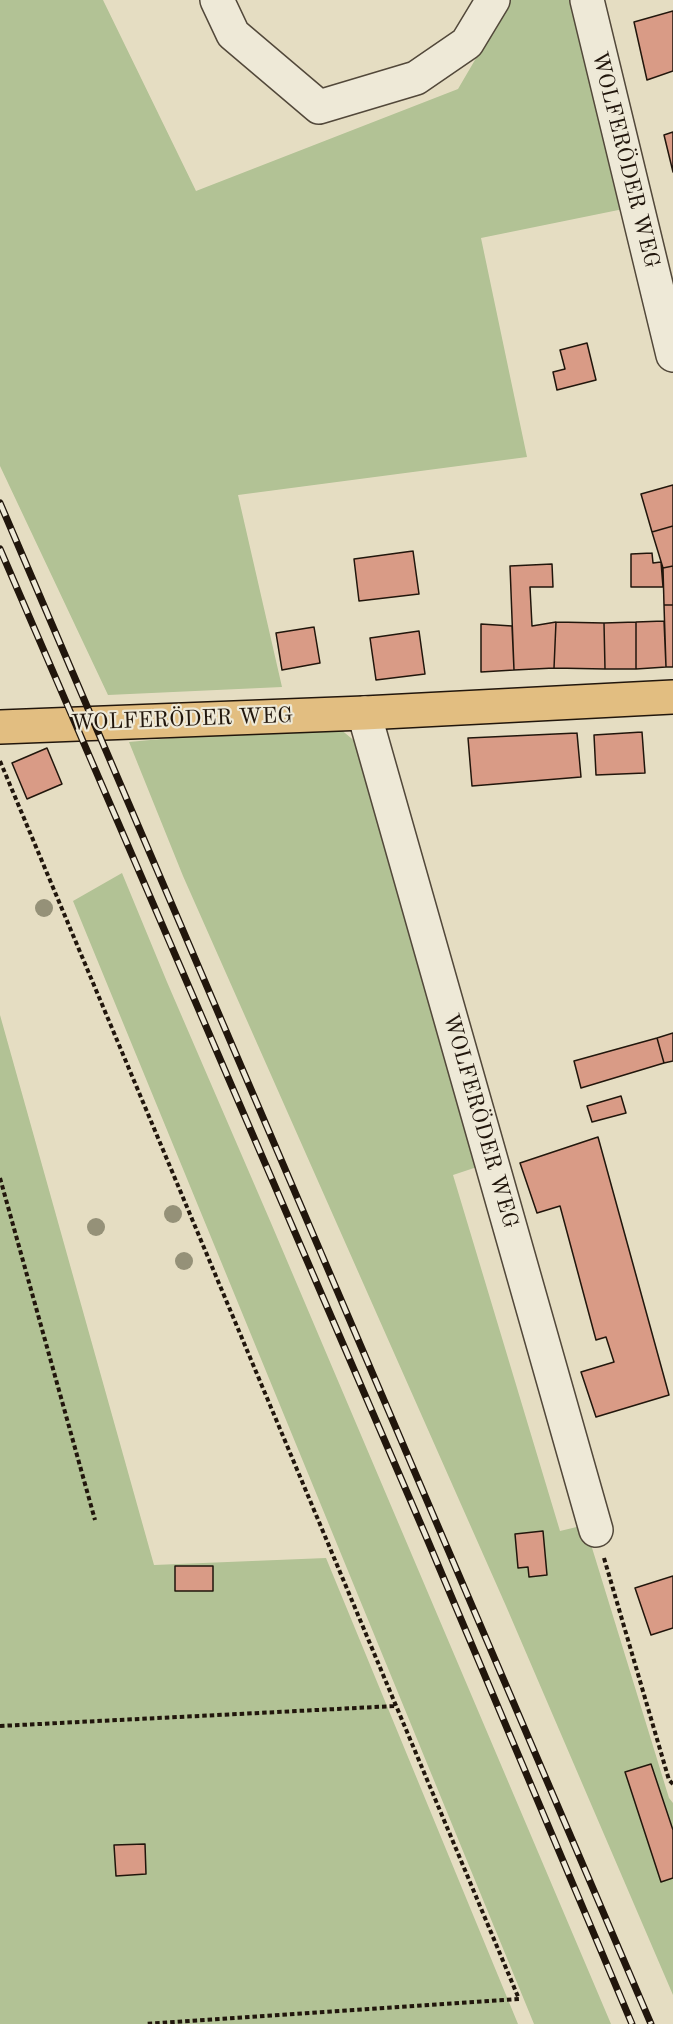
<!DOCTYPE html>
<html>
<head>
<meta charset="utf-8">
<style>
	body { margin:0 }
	canvas { display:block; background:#e5ddc2 }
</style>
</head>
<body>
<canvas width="673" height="2024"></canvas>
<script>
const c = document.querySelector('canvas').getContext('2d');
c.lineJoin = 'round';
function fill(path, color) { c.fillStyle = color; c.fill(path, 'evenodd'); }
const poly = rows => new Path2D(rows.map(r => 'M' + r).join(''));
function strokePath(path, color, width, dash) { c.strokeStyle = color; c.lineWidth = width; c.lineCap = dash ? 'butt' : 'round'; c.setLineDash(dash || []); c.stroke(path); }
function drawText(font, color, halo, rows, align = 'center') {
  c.font = font + ' "Old Standard TT",serif'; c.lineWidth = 4.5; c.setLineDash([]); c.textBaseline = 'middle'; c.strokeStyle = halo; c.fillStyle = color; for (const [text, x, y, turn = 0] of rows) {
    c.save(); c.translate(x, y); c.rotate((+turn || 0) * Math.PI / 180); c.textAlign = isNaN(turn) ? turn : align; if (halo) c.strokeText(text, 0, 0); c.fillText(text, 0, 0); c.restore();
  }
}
fill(poly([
	[0,0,103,0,196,191,458,89,510,0,585,0,643,205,481,238,527,457,238,495,282,687,108,695,0,466],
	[333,723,363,748,483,1165,453,1175,560,1531,585,1525,669,1798,673,1803,673,1995,506,1606,183,876,129,742],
	[122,873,167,982,271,1223,611,2024,534,2024,73,901],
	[0,1015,154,1565,326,1558,518,2024,0,2024]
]), '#b2c295');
const building = poly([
	[673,11,673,71,647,80,634,22,673,11],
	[673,132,673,172,664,135,673,132],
	[587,343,596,380,557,390,553,372,565,369,560,350,587,343],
	[673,485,673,526,652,532,641,494,673,485],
	[673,526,673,566,663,568,652,532,673,526],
	[413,551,419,594,359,601,354,559,413,551],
	[652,553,653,563,661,562,663,587,631,587,631,554,652,553],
	[552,564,553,587,530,587,532,626,556,622,554,668,514,670,510,566,552,564],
	[673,566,673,605,664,605,663,568,673,566],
	[664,605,673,605,673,667,666,667,664,605],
	[664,621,666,667,636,669,636,622,664,621],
	[556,622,604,623,605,669,554,668,556,622],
	[636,622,636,669,605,669,604,623,636,622],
	[481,624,512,626,514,670,481,672,481,624],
	[314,627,320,663,282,670,276,633,314,627],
	[419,631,425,674,376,680,370,638,419,631],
	[642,732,645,773,596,775,594,735,642,732],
	[577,733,581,777,472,786,468,738,577,733],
	[47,748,62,784,27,799,12,763,47,748],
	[673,1033,673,1061,664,1063,657,1038,673,1033],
	[657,1038,664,1063,581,1088,574,1061,657,1038],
	[621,1096,626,1113,592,1122,587,1106,621,1096],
	[598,1137,669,1395,596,1417,581,1372,614,1362,606,1337,596,1340,560,1206,537,1213,520,1163,598,1137],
	[543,1531,547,1575,529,1577,528,1567,518,1568,515,1534,543,1531],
	[175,1566,213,1566,213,1591,175,1591,175,1566],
	[673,1576,673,1628,651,1635,635,1588,673,1576],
	[651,1764,673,1830,673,1878,661,1882,625,1772,651,1764],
	[145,1844,146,1874,116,1876,114,1845,145,1844]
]);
fill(building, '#d99b86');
strokePath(building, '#21160c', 1.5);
const minor = poly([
	[217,0,233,34,319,107,416,78,467,43,493,0],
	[587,0,673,355],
	[364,713,596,1530]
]);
const major = poly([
	[0,727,364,713,673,697]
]);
strokePath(minor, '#52483a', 36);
strokePath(major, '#21160c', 36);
strokePath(poly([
	[0,761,519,1999,145,2024],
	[0,1178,95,1520],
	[604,1558,669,1780,673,1784],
	[0,1726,396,1706]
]), '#21160c', 4, [4.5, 3]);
strokePath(minor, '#eee9d7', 33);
strokePath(major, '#e2be81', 33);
const rail = poly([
	[0,503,651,2024],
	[0,549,425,1534,632,2024]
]);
strokePath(rail, '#21160c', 7);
strokePath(rail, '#eee9d7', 4.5, [14]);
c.fillStyle = '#959178';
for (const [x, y] of [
	[44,908],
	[173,1214],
	[96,1227],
	[184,1261]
]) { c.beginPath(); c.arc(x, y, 9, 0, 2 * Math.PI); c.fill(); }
drawText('22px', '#21160c', '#eee9d7', [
	["WOLFERÖDER WEG",625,160,76],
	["WOLFERÖDER WEG",182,720,-2],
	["WOLFERÖDER WEG",480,1121,74]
]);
</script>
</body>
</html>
